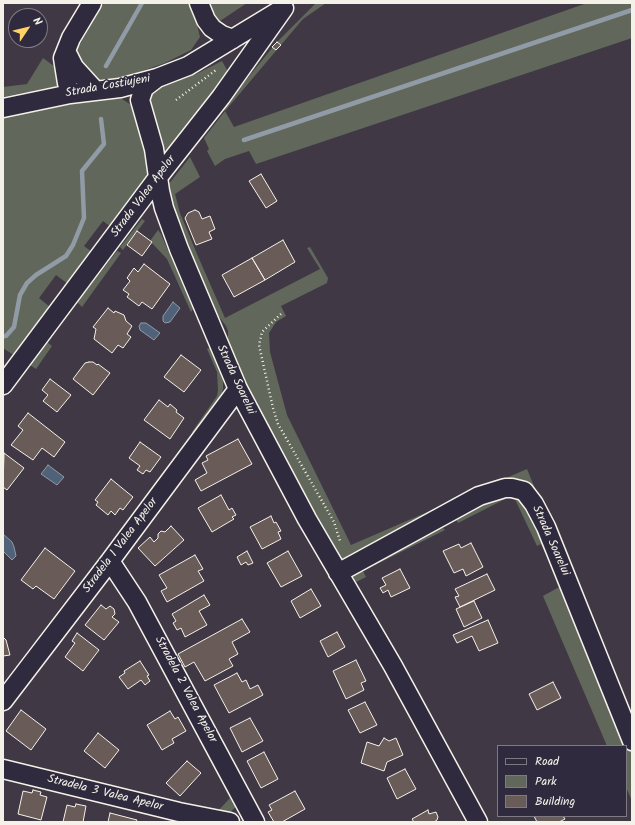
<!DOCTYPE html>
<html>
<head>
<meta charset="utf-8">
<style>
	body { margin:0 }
	#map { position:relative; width:635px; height:825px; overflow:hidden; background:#403945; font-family:Kalam,sans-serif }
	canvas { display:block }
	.frame { position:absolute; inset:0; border:4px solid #f4f1e8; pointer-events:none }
	.legend { position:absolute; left:497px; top:745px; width:130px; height:72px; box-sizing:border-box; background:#2f2a3d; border:1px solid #7e7a81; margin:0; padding:5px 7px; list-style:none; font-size:12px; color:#f4f1e8 }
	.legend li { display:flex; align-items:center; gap:8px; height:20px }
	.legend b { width:20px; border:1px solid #7e7a81 }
	.north { position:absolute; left:8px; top:8px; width:40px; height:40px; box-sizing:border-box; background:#2f2a3d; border:1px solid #7e7a81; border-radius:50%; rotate:55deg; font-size:11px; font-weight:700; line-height:16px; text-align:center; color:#f4f1e8 }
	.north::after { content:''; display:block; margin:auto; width:14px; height:18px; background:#ffd166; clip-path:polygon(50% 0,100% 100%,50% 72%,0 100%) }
</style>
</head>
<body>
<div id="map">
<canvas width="635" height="825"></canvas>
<div class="frame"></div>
<ul class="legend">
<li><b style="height:5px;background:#2f2a3d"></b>Road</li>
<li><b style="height:11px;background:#61675a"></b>Park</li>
<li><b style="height:11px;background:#695b57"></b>Building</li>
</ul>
<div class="north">N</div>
</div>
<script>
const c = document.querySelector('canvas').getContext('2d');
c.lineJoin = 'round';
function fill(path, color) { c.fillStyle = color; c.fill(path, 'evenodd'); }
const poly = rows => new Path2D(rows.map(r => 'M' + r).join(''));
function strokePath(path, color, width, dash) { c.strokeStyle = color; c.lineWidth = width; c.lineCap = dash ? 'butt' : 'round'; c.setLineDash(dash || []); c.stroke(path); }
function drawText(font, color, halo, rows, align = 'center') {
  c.font = font + ' Kalam,sans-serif'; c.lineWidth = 3; c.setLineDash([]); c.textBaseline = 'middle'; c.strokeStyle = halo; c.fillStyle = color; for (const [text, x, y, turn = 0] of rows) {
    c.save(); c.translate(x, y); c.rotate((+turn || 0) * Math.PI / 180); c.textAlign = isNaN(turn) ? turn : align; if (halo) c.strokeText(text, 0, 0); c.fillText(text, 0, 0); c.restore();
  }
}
fill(poly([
	[104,3,192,3,200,37,191,50,165,63,133,74,109,80,93,79,80,68,76,51],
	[207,3,247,3,220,21,213,19],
	[316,3,326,3,303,19,225,111,234,127,587,3,632,3,632,38,256,164,249,151,225,159,215,166,207,151,209,149,204,138,225,111,223,108,277,42],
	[43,58,58,69,60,78,58,86,3,97,3,87,27,84],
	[222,61,227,70,225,75,193,120,173,145,166,152,162,150,160,146,148,92,198,73],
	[111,96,122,99,130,104,134,109,140,122,150,171,147,181,111,227,103,221,84,246,92,252,68,284,56,275,39,298,50,307,15,356,3,348,3,118],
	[190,157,200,177,175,194,180,213,197,254,225,318,320,269,307,248,310,247,328,278,327,283,281,306,286,316,276,322,269,333,270,352,287,415,351,545,527,469,541,503,526,485,344,563,314,518,228,350,228,331,226,326,210,305,212,302,184,235,174,210,168,185],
	[142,219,145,221,123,250,120,247],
	[158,230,161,234,193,309,191,312,167,259,150,241],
	[117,251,121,253,82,307,78,303,78,301],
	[47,342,52,346,36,369,30,365],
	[210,348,223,378,223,388,222,394,218,401,194,433,192,432,217,396,218,390,217,372,207,349],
	[505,490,525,497,627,736,632,752,632,801,626,787,626,746,607,746,543,596,561,586,541,544,537,546,513,495,458,523,453,514],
	[443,528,445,530,363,571,366,577,356,582,351,572,413,538],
	[201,739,234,799,236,807,225,816,216,813,230,798,199,740]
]), '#61675a');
const water = poly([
	[173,302,180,308,170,322,165,323,163,321,163,316,173,302],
	[141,323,146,323,160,333,154,340,140,330,139,326,141,323],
	[48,465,64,477,57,485,41,474,48,465],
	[3,534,12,542,14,547,16,556,12,560,3,551,3,534]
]);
fill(water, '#4f627a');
strokePath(water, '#919ba6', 1);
strokePath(poly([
	[106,66,142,3],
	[244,140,632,10],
	[3,336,6,336,14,327,20,295,27,283,36,275,66,256,73,245,84,218,82,171,104,144,101,119]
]), '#919ba6', 4.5);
const building = poly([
	[277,42,281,45,276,50,272,47,277,42],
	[261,174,277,201,266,208,249,181,261,174],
	[195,210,199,212,202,219,210,216,215,229,209,232,212,239,196,245,185,218,188,213,195,210],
	[137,231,152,242,142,256,127,245,137,231],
	[283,240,295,262,265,280,252,258,283,240],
	[252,258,265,280,234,297,222,275,252,258],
	[144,264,170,284,152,309,142,302,139,306,127,297,129,294,123,290,130,281,127,278,134,268,138,272,144,264],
	[108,308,114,313,115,311,124,315,126,321,132,326,127,334,131,337,123,348,118,345,112,353,94,339,96,329,93,327,108,308],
	[181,355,201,370,184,392,164,377,181,355],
	[89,362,93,362,97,365,98,364,110,373,93,395,73,379,85,363,89,362],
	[50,379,71,395,57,412,43,401,48,395,42,390,50,379],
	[159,400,168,407,170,404,177,410,176,412,184,418,170,439,144,420,159,400],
	[28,413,65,442,54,457,42,448,33,460,11,445,23,430,18,426,28,413],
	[238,439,252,464,201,491,195,480,207,473,202,463,208,460,206,456,238,439],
	[140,442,161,457,150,472,146,470,143,474,137,470,140,466,129,458,140,442],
	[4,453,24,468,7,490,3,487,4,453],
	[111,479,133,497,123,510,120,508,115,515,111,511,108,515,96,505,98,502,95,500,111,479],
	[221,495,229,510,232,508,236,515,232,517,234,519,212,532,198,508,221,495],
	[271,516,274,523,276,522,281,531,278,532,281,539,262,549,250,527,271,516],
	[171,526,184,540,155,566,138,548,150,537,154,542,158,538,158,534,161,531,165,532,171,526],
	[471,543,483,567,466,576,463,569,454,573,443,551,459,544,461,548,471,543],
	[45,548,75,571,54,599,36,586,33,589,21,580,45,548],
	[247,551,253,563,248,565,246,562,241,565,237,557,247,551],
	[288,551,302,576,281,587,267,563,288,551],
	[195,555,203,569,198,571,204,581,167,602,161,591,167,588,159,575,195,555],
	[400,569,410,588,391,597,388,590,383,593,380,588,386,585,382,578,400,569],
	[487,574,495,590,460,607,455,597,459,596,455,589,487,574],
	[311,589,321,606,300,618,291,601,311,589],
	[204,595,210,605,199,611,207,625,185,637,181,628,177,630,173,623,176,621,172,614,204,595],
	[474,601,482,618,464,627,456,609,474,601],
	[101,605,106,609,110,606,114,609,115,614,112,617,119,622,104,640,85,625,101,605],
	[242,619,250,632,232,642,238,654,229,659,233,666,205,681,194,662,185,667,178,654,242,619],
	[488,620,498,643,479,651,472,636,457,643,453,635,488,620],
	[337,632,345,647,328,657,320,641,337,632],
	[77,633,99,650,83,671,65,657,75,643,72,641,77,633],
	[3,637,6,640,10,655,3,656,3,637],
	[356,660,366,681,361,683,364,690,346,699,333,671,356,660],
	[140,661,149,675,147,676,150,681,145,685,141,680,128,689,119,677,125,673,124,671,140,661],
	[237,673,242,682,246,680,250,689,258,685,263,695,229,713,214,685,237,673],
	[553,682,561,698,537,710,529,694,553,682],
	[365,702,377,725,360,733,348,710,365,702],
	[21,710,46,729,31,750,6,731,21,710],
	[170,711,175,719,178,717,186,731,172,739,174,743,162,750,147,725,170,711],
	[250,718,263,741,242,752,230,728,250,718],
	[98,733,119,750,105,768,84,751,98,733],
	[384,738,389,741,396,738,403,755,387,762,384,771,361,763,367,742,379,746,384,738],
	[264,752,278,779,261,788,247,761,264,752],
	[187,761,201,773,180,796,166,783,187,761],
	[405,769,416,789,397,799,387,778,405,769],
	[33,790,41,792,40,795,47,797,41,820,18,814,23,791,32,793,33,790],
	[295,791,305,809,282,822,274,822,268,812,272,810,269,805,295,791],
	[76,804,86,806,83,822,63,822,67,805,75,807,76,804],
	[428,810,429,814,436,812,438,817,437,820,434,822,414,822,412,819,428,810],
	[110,813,137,820,136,822,108,822,110,813],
	[534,816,563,816,565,819,559,822,537,822,534,816]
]);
fill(building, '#695b57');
strokePath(building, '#f4f1e8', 1);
const minor = poly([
	[199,3,206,20,212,28,222,35,233,39],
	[66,51,74,67,95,90],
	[157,78,144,88,140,100,154,149,160,191,164,208,179,249,238,389,307,519,393,666,478,822],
	[70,94,67,83,63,58,71,38,92,3],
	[3,108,70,94,120,88,157,78,188,66,277,12],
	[3,385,159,176,221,97,284,8],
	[110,561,137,602,255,822],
	[338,573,479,496,505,488,512,488,524,491,534,504,546,527,632,741],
	[3,701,110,561,238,389],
	[3,769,179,812,230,822]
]);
strokePath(minor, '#f4f1e8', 21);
strokePath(poly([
	[176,100,216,70],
	[281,314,262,332,259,345,273,408,278,424,334,522,340,541]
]), '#f4f1e8', 2.5, [1, 3]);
strokePath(minor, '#2f2a3d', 18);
drawText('12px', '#f4f1e8', '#2f2a3d', [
	["Strada Costiujeni",108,87,-10],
	["Strada Valea Apelor",144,197,-53],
	["Strada Soarelui",235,380,65],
	["Strada Soarelui",550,541,66],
	["Stradela 1 Valea Apelor",121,546,-53],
	["Stradela 2 Valea Apelor",185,690,62],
	["Stradela 3 Valea Apelor",105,794,14]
]);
</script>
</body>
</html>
